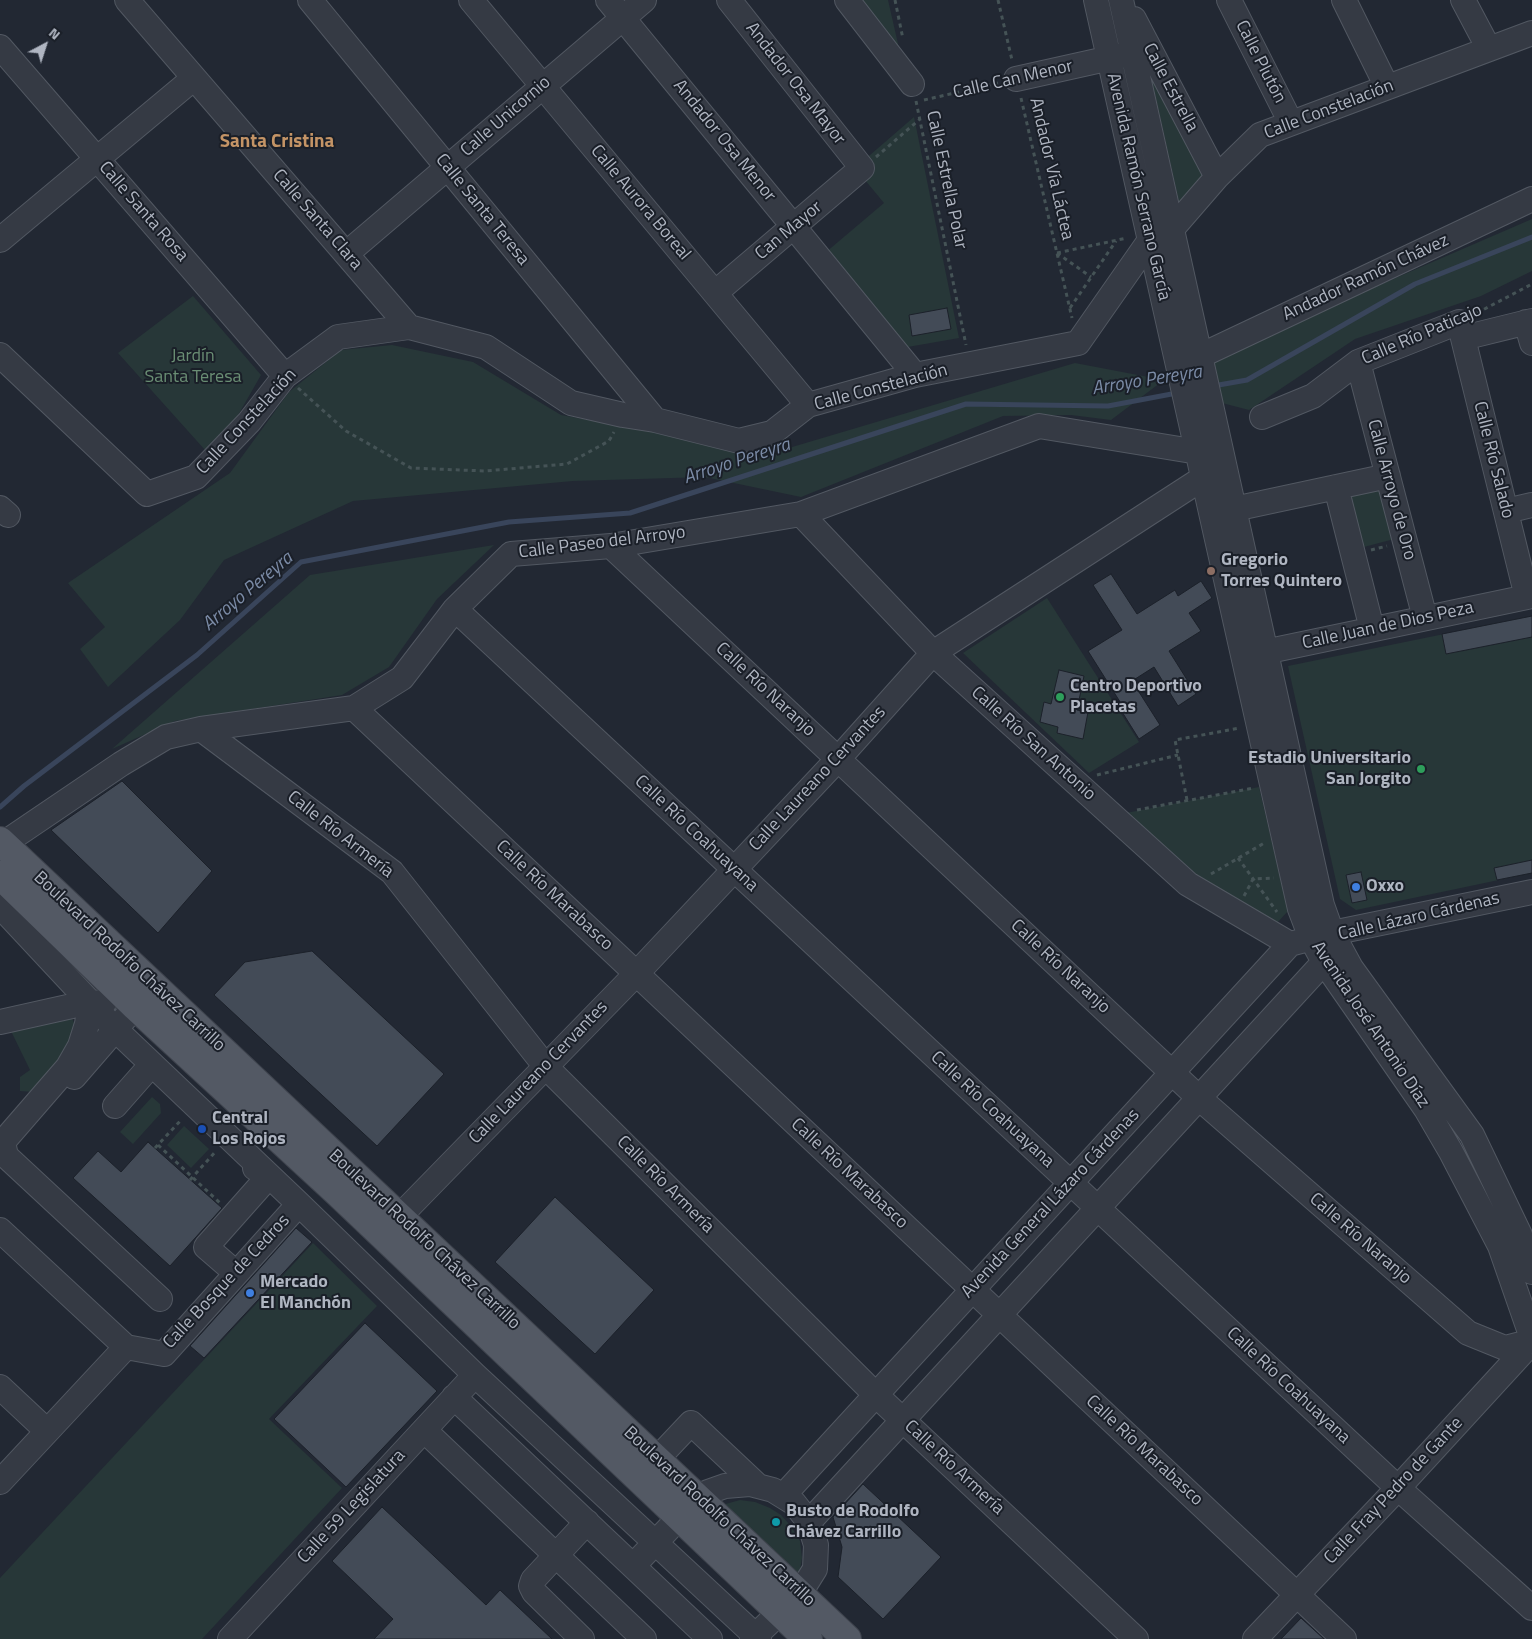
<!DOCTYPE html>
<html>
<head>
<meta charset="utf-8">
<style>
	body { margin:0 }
	#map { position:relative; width:1532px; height:1639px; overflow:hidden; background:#222833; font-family:"Titillium Web",sans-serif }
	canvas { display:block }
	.north { position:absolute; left:20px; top:20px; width:50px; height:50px; -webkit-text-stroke:4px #1a1f28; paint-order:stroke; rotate:40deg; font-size:14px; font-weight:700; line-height:20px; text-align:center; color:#afb5c1 }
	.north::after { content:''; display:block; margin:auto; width:18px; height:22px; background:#afb5c1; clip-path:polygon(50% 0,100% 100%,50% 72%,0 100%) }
</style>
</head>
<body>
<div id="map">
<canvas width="1532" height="1639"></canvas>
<div class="north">N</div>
</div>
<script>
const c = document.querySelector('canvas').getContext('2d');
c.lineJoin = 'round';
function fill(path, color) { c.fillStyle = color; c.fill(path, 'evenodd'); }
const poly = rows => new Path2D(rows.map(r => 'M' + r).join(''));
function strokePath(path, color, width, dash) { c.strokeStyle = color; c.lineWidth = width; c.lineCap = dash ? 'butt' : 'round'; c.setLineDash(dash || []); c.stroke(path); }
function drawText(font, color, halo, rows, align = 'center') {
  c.font = font + ' "Titillium Web",sans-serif'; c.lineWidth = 4; c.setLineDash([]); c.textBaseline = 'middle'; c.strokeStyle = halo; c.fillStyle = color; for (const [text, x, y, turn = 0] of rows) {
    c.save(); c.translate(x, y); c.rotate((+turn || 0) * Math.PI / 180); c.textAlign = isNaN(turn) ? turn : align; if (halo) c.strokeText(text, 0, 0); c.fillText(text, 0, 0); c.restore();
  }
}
fill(poly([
	[857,0,888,0,901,57],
	[1146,54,1204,178,1180,206],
	[914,117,959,338,902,348,825,253,884,203,855,168],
	[1532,219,1532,271,1481,296,1355,339,1249,410,1222,403,1213,357],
	[193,296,261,375,237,417,205,450,118,353],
	[392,345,473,362,561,415,772,453,1075,363,1164,380,1111,420,1071,415,1003,416,801,497,705,477,573,481,353,501,224,560,180,620,108,687,80,649,105,627,68,583,230,473,289,392,341,350],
	[1384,482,1398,538,1360,548,1345,491],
	[494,545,437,599,389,667,342,695,175,721,112,749,310,575],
	[1047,598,1139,742,1089,773,963,653],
	[1532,616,1532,873,1356,910,1340,899,1288,666],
	[1259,787,1288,911,1277,923,1202,879,1126,813],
	[72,1018,77,1030,59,1066,34,1092,20,1091,20,1077,30,1070,11,1031],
	[152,1097,160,1104,161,1113,133,1144,120,1132],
	[184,1126,209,1149,191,1168,167,1145],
	[313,1243,377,1306,269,1419,342,1488,202,1639,0,1639,0,1578],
	[740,1500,755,1502,770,1508,781,1515,790,1525,800,1541,802,1558,799,1575,722,1505]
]), '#273738');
strokePath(poly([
	[1213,386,1247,380,1415,284,1532,237],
	[0,807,24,786,197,655,301,562,509,522,630,513,966,404,1108,406,1177,393]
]), '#39455b', 5);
const building = poly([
	[947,308,951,329,912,336,909,315,947,308],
	[1111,574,1137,614,1175,590,1178,596,1201,581,1212,598,1189,613,1201,631,1169,651,1196,694,1178,706,1154,667,1132,681,1160,725,1139,739,1119,707,1122,705,1088,651,1122,630,1093,585,1111,574],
	[1532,616,1532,637,1446,654,1442,634,1532,616],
	[1059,670,1084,676,1077,710,1088,712,1083,739,1057,733,1058,727,1040,722,1044,702,1051,704,1059,670],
	[122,781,212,871,158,933,51,830,122,781],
	[1532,860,1532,873,1497,880,1494,868,1532,860],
	[1361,872,1367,900,1352,903,1346,875,1361,872],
	[312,951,444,1074,377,1146,214,995,245,962,312,951],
	[148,1142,222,1208,170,1266,73,1178,98,1151,121,1172,148,1142],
	[555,1197,654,1290,595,1354,495,1262,555,1197],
	[296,1228,312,1242,204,1358,190,1346,296,1228],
	[365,1323,437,1391,346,1487,274,1419,365,1323],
	[863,1484,941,1557,883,1619,838,1577,842,1547,833,1517,863,1484],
	[382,1507,486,1605,500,1590,552,1639,374,1639,393,1619,332,1561,382,1507],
	[1301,1618,1324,1639,1281,1639,1301,1618]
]);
fill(building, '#434b57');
strokePath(building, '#1c212a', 1);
const minor = poly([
	[127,0,409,327],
	[310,0,655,420],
	[471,0,808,405],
	[608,0,915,375],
	[847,0,912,84],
	[1096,0,1300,909,1311,938,1324,962,1426,1109,1451,1152,1500,1246,1532,1338],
	[1121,0,1322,905,1332,933,1351,968,1472,1135,1520,1235,1532,1272],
	[1229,0,1291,123],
	[1344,0,1387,87],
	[1463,0,1489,49],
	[1134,19,1217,177],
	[0,47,285,376],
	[1016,79,1124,55],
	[0,240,194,78],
	[346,254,644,0],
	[715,293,862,168,729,0],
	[1526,322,1532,343],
	[1463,338,1532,321],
	[0,355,147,494,196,477,249,422,285,376,338,337,409,327,486,347,571,403,623,415,655,420,739,441,772,433,808,405,915,375,1078,343,1150,240,1172,229,1217,177,1260,135,1532,33],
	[1200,356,1532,199],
	[1358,362,1425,618],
	[1262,417,1313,396,1358,362,1459,322,1527,597],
	[1336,487,1372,629],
	[0,508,8,515],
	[1234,509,1388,476],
	[1506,511,1532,505],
	[801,514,933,653,1188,884,1290,944],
	[611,546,1199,1098,1468,1333,1505,1348,1532,1341],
	[455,609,1398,1488,1532,1608],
	[1250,655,1532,596],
	[354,708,1344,1639],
	[201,729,392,872,546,1067,876,1395,1136,1639],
	[3,844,121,764,166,737,201,729,354,708,402,678,455,609,511,554,611,546,801,514,1039,426,1198,452,1211,449],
	[0,906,115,1029,299,1204,475,1375,759,1639],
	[90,1002,87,1024,80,1046,68,1067,3,1142,6,1156,160,1299],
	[0,1022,90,1002,104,1003],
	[74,1077,126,1017],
	[115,1106,152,1064],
	[399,1217,637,973,838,759,933,653,1203,478,1217,475],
	[0,1230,126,1347],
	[236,1273,206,1247,269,1176,255,1168],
	[0,1387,47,1431],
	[454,1397,710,1639],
	[424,1430,644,1639],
	[657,1459,691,1423,758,1486],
	[0,1482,126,1347,164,1354,299,1204],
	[783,1496,1290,944,1332,933,1532,892],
	[809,1522,1324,962,1328,947],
	[633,1566,698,1498,708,1492,725,1486,750,1484,773,1490,794,1503,809,1522,816,1545,815,1569,800,1593,752,1639],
	[230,1639,475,1375],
	[582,1639,534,1592,531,1586,533,1580,587,1522],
	[1255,1639,1398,1488,1532,1342]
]);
const major = poly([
	[0,841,847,1639],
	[0,875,135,1006,337,1192,808,1639]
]);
strokePath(minor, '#525862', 26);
strokePath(major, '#3e434d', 30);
strokePath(poly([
	[895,0,903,39],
	[998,0,1012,60],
	[1021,98,1072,318],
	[924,100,998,83],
	[916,101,966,345],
	[876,157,920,119],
	[1057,253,1127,238],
	[1057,253,1091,277],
	[1070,308,1116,241],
	[1477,313,1532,284],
	[298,388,346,431,411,468,485,471,567,464,609,441,614,432],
	[1371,550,1387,546],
	[1097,775,1178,755],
	[1187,800,1175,740,1240,728],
	[1137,810,1254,788],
	[1238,858,1277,912],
	[1211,874,1266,842],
	[1244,896,1253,879,1274,878],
	[158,1145,220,1203],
	[155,1148,182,1119],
	[190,1180,216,1151]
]), '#455356', 3, [4, 4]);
strokePath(minor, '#353a44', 24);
strokePath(major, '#535964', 28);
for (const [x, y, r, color] of [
	[1211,571,5,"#8d6e63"],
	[1060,697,5,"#2e9e5b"],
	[1421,769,5,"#2e9e5b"],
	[1356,887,5,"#3f7fe0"],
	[202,1129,5,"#1a4fb4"],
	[250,1293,5,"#3f7fe0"],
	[776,1522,5,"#0f9aa8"]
]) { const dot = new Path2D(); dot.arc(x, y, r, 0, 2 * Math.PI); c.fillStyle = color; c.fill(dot); strokePath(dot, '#1a1f28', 2); }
drawText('18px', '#afb5c1', '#1a1f28', [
	["Calle Plutón",1260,62,63],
	["Calle Can Menor",1013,80,-13],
	["Andador Osa Mayor",795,84,52],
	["Calle Estrella",1170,88,62],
	["Calle Constelación",1329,110,-21],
	["Calle Unicornio",506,117,-41],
	["Andador Osa Menor",724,141,51],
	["Andador Vía Láctea",1051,169,77],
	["Calle Estrella Polar",946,180,78],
	["Avenida Ramón Serrano García",1138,187,77],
	["Calle Aurora Boreal",640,203,50],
	["Calle Santa Teresa",482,210,51],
	["Calle Santa Rosa",143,212,49],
	["Calle Santa Clara",317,220,49],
	["Can Mayor",789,231,-40],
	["Andador Ramón Chávez",1366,278,-25],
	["Calle Río Paticajo",1422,335,-23],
	["Calle Constelación",881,388,-15],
	["Calle Constelación",247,422,-47],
	["Calle Río Salado",1493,460,76],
	["Calle Arroyo de Oro",1391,490,75],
	["Calle Paseo del Arroyo",602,543,-7],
	["Calle Juan de Dios Peza",1388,626,-12],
	["Calle Río Naranjo",765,690,43],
	["Calle Río San Antonio",1033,744,42],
	["Calle Laureano Cervantes",818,779,-47],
	["Calle Río Coahuayana",696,834,43],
	["Calle Río Armería",340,835,38],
	["Calle Río Marabasco",554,896,43],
	["Calle Lázaro Cárdenas",1419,917,-13],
	["Boulevard Rodolfo Chávez Carrillo",129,962,43],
	["Calle Río Naranjo",1060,967,43],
	["Avenida José Antonio Díaz",1370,1025,56],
	["Calle Laureano Cervantes",539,1073,-46],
	["Calle Río Coahuayana",992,1110,43],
	["Calle Río Marabasco",849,1174,43],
	["Calle Río Armería",665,1185,45],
	["Avenida General Lázaro Cárdenas",1051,1204,-47],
	["Calle Río Naranjo",1360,1239,41],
	["Boulevard Rodolfo Chávez Carrillo",424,1240,43],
	["Calle Bosque de Cedros",227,1282,-47],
	["Calle Río Coahuayana",1288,1386,43],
	["Calle Río Marabasco",1144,1451,43],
	["Calle Río Armería",954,1468,43],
	["Calle Fray Pedro de Gante",1394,1491,-47],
	["Calle 59 Legislatura",352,1507,-47],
	["Boulevard Rodolfo Chávez Carrillo",719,1517,43]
]);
drawText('18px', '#6a8e74', '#1a1f28', [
	["Jardín",193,357],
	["Santa Teresa",193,378]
]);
drawText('bold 18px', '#afb5c1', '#1a1f28', [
	["Gregorio",1221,561],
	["Torres Quintero",1221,582],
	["Centro Deportivo",1070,687],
	["Placetas",1070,708],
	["Estadio Universitario",1411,759,"right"],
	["San Jorgito",1411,780,"right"],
	["Oxxo",1366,887],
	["Central",212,1119],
	["Los Rojos",212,1140],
	["Mercado",260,1283],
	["El Manchón",260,1304],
	["Busto de Rodolfo",786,1512],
	["Chávez Carrillo",786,1533]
], 'left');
drawText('bold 19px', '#c49466', '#1a1f28', [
	["Santa Cristina",277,142]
]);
drawText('italic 19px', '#7b8ba6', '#1a1f28', [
	["Arroyo Pereyra",1147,381,-9],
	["Arroyo Pereyra",737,462,-18],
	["Arroyo Pereyra",248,592,-40]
]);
</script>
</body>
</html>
